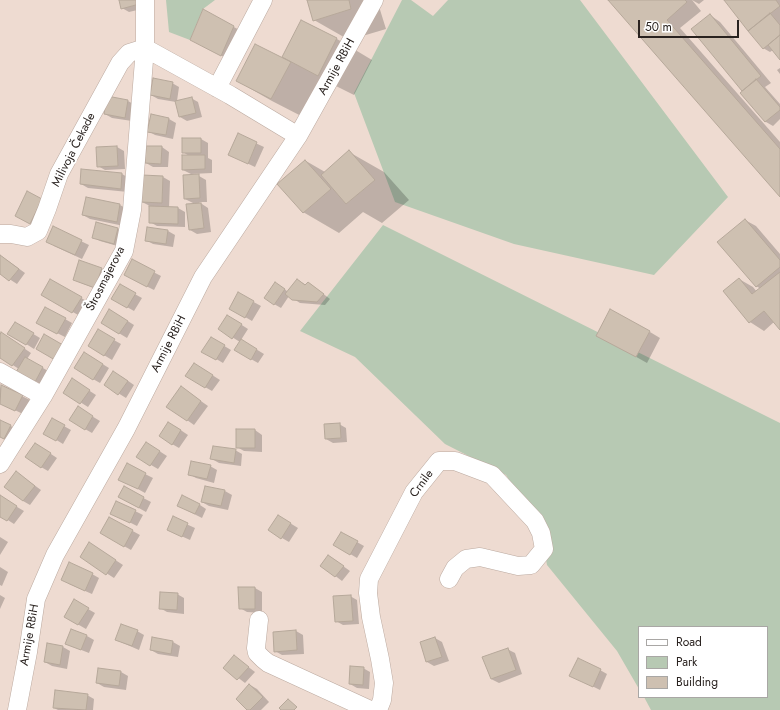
<!DOCTYPE html>
<html>
<head>
<meta charset="utf-8">
<style>
	body { margin:0 }
	#map { position:relative; width:780px; height:710px; overflow:hidden; background:#eedbd1; font-family:Jost,sans-serif }
	canvas { display:block }
	.legend { position:absolute; left:638px; top:626px; width:130px; height:72px; box-sizing:border-box; background:#fff; border:1px solid #a9a7a5; margin:0; padding:5px 7px; list-style:none; font-size:12px; color:#29221f }
	.legend li { display:flex; align-items:center; gap:8px; height:20px }
	.legend b { width:20px; border:1px solid #a9a7a5 }
	.scale { position:absolute; left:638px; top:20px; width:101px; height:18px; box-sizing:border-box; border:2px solid #29221f; border-top:0; padding-left:5px; font-size:12px; line-height:14px; white-space:nowrap; color:#29221f; -webkit-text-stroke:3px #fff; paint-order:stroke }
</style>
</head>
<body>
<div id="map">
<canvas width="780" height="710"></canvas>
<ul class="legend">
<li><b style="height:5px;background:#fff"></b>Road</li>
<li><b style="height:11px;background:#b7c9b3"></b>Park</li>
<li><b style="height:11px;background:#cec0b1"></b>Building</li>
</ul>
<div class="scale">50 m</div>
</div>
<script>
const c = document.querySelector('canvas').getContext('2d');
c.lineJoin = 'round';
function fill(path, color) { c.fillStyle = color; c.fill(path, 'evenodd'); }
const poly = rows => new Path2D(rows.map(r => 'M' + r).join(''));
function strokePath(path, color, width, dash) { c.strokeStyle = color; c.lineWidth = width; c.lineCap = dash ? 'butt' : 'round'; c.setLineDash(dash || []); c.stroke(path); }
function drawText(font, color, halo, rows, align = 'center') {
  c.font = font + ' Jost,sans-serif'; c.lineWidth = 4; c.setLineDash([]); c.textBaseline = 'middle'; c.strokeStyle = halo; c.fillStyle = color; for (const [text, x, y, turn = 0] of rows) {
    c.save(); c.translate(x, y); c.rotate((+turn || 0) * Math.PI / 180); c.textAlign = isNaN(turn) ? turn : align; if (halo) c.strokeText(text, 0, 0); c.fillText(text, 0, 0); c.restore();
  }
}
fill(poly([
	[166,0,215,0,203,9,190,40,169,32],
	[402,0,411,0,433,16,448,0,580,0,728,197,654,275,514,244,395,202,354,93],
	[383,225,780,423,780,710,651,710,644,697,767,697,767,627,639,627,639,689,617,651,547,565,541,533,506,475,445,444,355,357,300,331]
]), '#b7c9b3');
fill(poly([
	[120,0,150,7,129,12,122,8],
	[308,0,377,0,386,29,349,40,314,20],
	[609,0,692,0,701,11,680,28,780,142,780,196],
	[692,0,704,0,699,4],
	[725,0,780,0,780,58,773,50,770,52,763,48],
	[204,11,245,33,232,61,202,46],
	[710,15,720,22,771,83,765,87,780,104,780,119,773,126,766,122,741,93,744,91,692,30],
	[302,21,337,39,372,60,354,95,326,81,307,119,272,101,237,81,283,59],
	[780,68,780,74,777,70],
	[172,83,179,87,177,101,191,98,198,102,202,117,187,121,180,117,176,102,158,99,151,95],
	[128,101,135,105,132,121,112,118,105,114],
	[151,115,169,119,176,123,173,139,155,135,148,131],
	[238,135,264,147,255,167,236,158],
	[183,139,201,139,208,143,208,158,212,160,212,173,191,174,183,170,189,156,183,152],
	[117,147,124,151,125,169,105,170,98,166],
	[147,147,162,147,169,152,168,167,153,167,146,163],
	[349,152,384,172,409,200,382,223,363,212,339,233,303,212,306,161,325,172],
	[82,170,122,174,129,178,128,192,88,188,81,184],
	[143,176,163,177,170,181,169,208,178,208,185,212,185,227,157,226,150,222,150,206,142,202],
	[199,176,206,180,207,202,199,202,208,208,211,232,197,234,190,230,195,204,185,199],
	[87,198,120,205,127,209,124,226,90,219,83,215],
	[42,200,38,227,23,220],
	[745,220,756,226,780,254,780,329,774,322,764,331,750,322,739,279,753,287,757,292,761,289,756,286],
	[97,223,118,229,125,233,121,247,100,241,93,237],
	[54,228,89,245,82,259,54,246],
	[147,228,168,231,175,235,173,247,153,244,146,240],
	[0,255,25,273,17,284,0,273],
	[132,261,161,276,154,290,132,279],
	[80,262,102,269,109,273,102,291,81,283,74,279],
	[51,280,88,302,80,316,42,295],
	[298,280,306,285,309,283,330,299,325,305,300,303,289,296,281,308,274,304,282,287,288,292],
	[120,286,142,298,134,311,113,299],
	[239,294,261,306,252,321,230,308],
	[110,310,134,325,127,338,102,323],
	[65,319,72,323,65,337,45,327],
	[234,320,248,329,241,340,264,354,258,363,235,350,240,342,219,329],
	[15,323,40,338,34,349,9,333],
	[98,331,121,344,112,360,89,346],
	[650,332,660,338,647,363,608,341],
	[0,336,9,338,31,353,27,359,50,372,42,385,18,371,19,369,0,357],
	[211,338,231,350,223,363,203,351],
	[91,357,109,368,100,383,93,379],
	[201,368,220,380,212,391,205,387],
	[121,376,134,385,126,398,105,385],
	[79,384,96,395,88,407,64,392],
	[1,386,30,400,23,414,0,403,0,389],
	[188,392,208,406,194,425,187,420],
	[85,412,100,421,92,433,85,429],
	[53,420,71,430,63,444,45,433],
	[0,421,17,429,11,442,0,437],
	[339,424,346,428,347,442,333,443,326,439],
	[176,427,188,435,179,448,172,444],
	[255,430,262,435,262,452,244,451,237,447],
	[153,447,167,456,158,469,137,457],
	[42,448,57,458,48,471,41,467],
	[235,450,242,454,241,466,219,463,212,459],
	[127,465,153,478,145,493,127,483],
	[210,466,217,470,214,483,196,478,189,474],
	[23,477,41,490,30,505,23,501],
	[124,488,151,502,146,512,119,497],
	[225,491,232,495,228,510,209,506,202,502],
	[0,497,24,511,14,524,0,515],
	[117,502,143,515,137,526,119,517],
	[200,505,206,509,202,518,178,506],
	[109,518,140,535,131,550,101,533],
	[173,518,195,528,190,540,168,530],
	[285,520,298,528,289,542,282,538],
	[341,533,364,546,357,558,335,545],
	[0,537,8,542,0,555],
	[97,548,123,565,114,578,81,557],
	[329,556,350,571,342,581,321,565],
	[0,567,8,572,2,586,0,585],
	[92,574,99,578,92,594,69,584],
	[255,588,262,592,262,613,247,612,240,608],
	[177,594,184,598,184,614,167,612,160,608],
	[0,595,5,598,0,609],
	[350,596,357,600,359,624,343,625,336,621],
	[74,601,95,613,86,629,65,617],
	[137,631,144,635,139,650,116,640],
	[296,631,303,635,304,654,282,655,275,651],
	[87,636,94,640,89,653,66,644],
	[153,638,173,642,180,646,178,657,158,654,151,650],
	[435,638,442,642,449,661,434,666,427,662,421,642],
	[63,647,70,651,67,669,52,666,45,662],
	[507,649,515,653,522,674,499,683,491,679],
	[234,656,255,672,245,683,224,667],
	[363,668,370,672,369,689,357,688,350,684],
	[99,669,121,672,128,676,126,690,104,687,97,683],
	[600,670,607,674,600,690,578,679],
	[250,685,257,689,269,702,261,710,249,710],
	[87,695,94,699,93,710,58,710,54,708]
]), '#0003');
const building = poly([
	[119,0,142,0,143,3,121,9,119,0],
	[307,0,349,0,351,9,313,21,307,0],
	[608,0,685,0,687,2,667,20,780,149,780,197,608,0],
	[724,0,776,0,780,6,748,31,724,0],
	[203,9,234,26,221,56,190,40,203,9],
	[770,13,780,25,780,35,763,49,748,31,770,13],
	[710,14,761,76,742,91,691,29,710,14],
	[301,20,337,38,318,76,282,57,301,20],
	[780,35,780,60,768,45,780,35],
	[255,44,291,62,271,99,236,81,255,44],
	[153,78,173,82,170,99,150,95,153,78],
	[756,79,780,107,780,110,765,122,740,93,756,79],
	[107,96,128,100,125,118,104,114,107,96],
	[192,97,196,113,179,117,175,101,192,97],
	[151,114,169,118,166,135,147,132,151,114],
	[238,133,257,142,248,164,228,155,238,133],
	[182,138,201,138,201,153,182,153,182,138],
	[117,146,118,166,97,167,96,147,117,146],
	[146,146,162,146,161,164,145,163,146,146],
	[349,150,375,180,346,204,321,175,349,150],
	[182,155,205,155,205,169,182,170,182,155],
	[305,160,331,189,303,213,277,184,305,160],
	[81,169,122,173,121,189,80,184,81,169],
	[199,174,200,198,184,199,183,175,199,174],
	[142,175,163,176,162,203,141,202,142,175],
	[27,191,42,199,30,224,15,216,27,191],
	[86,197,120,204,117,222,82,215,86,197],
	[201,203,204,228,189,230,186,204,201,203],
	[149,206,178,207,178,224,149,223,149,206],
	[745,219,780,260,780,267,756,287,717,242,745,219],
	[96,222,118,228,114,244,92,238,96,222],
	[53,226,82,240,75,255,46,242,53,226],
	[147,227,168,230,166,244,145,241,147,227],
	[0,255,19,269,9,281,0,274,0,255],
	[132,259,155,271,147,287,124,275,132,259],
	[79,260,102,268,95,288,73,280,79,260],
	[780,272,780,330,764,311,749,323,723,291,739,278,752,294,780,272],
	[50,279,82,297,72,313,41,295,50,279],
	[297,279,305,285,308,282,324,294,317,302,292,300,285,294,297,279],
	[275,282,285,289,274,305,264,298,275,282],
	[120,284,136,293,127,308,111,299,120,284],
	[238,292,254,301,245,318,229,309,238,292],
	[45,307,66,318,57,334,36,323,45,307],
	[109,309,128,321,119,334,101,323,109,309],
	[610,309,650,331,636,357,596,336,610,309],
	[227,315,242,324,232,339,218,329,227,315],
	[15,322,34,333,26,345,7,334,15,322],
	[98,329,115,339,104,356,88,346,98,329],
	[1,332,25,348,12,366,0,358,0,335,1,332],
	[44,334,63,345,55,360,36,349,44,334],
	[211,337,225,345,216,360,201,352,211,337],
	[241,339,257,349,251,360,234,350,241,339],
	[84,352,103,364,93,380,74,368,84,352],
	[25,357,43,367,35,382,16,372,25,357],
	[194,363,213,375,205,388,185,376,194,363],
	[113,371,128,381,118,395,104,385,113,371],
	[72,378,90,390,80,404,63,393,72,378],
	[1,385,23,395,15,411,0,404,1,385],
	[181,386,201,401,187,421,166,407,181,386],
	[78,406,93,416,85,430,69,420,78,406],
	[52,418,65,425,56,441,43,434,52,418],
	[0,420,11,425,4,439,0,437,0,420],
	[168,422,181,430,172,445,159,436,168,422],
	[340,423,341,438,325,439,324,424,340,423],
	[236,429,255,429,255,448,236,448,236,429],
	[146,442,160,451,150,466,136,457,146,442],
	[35,443,51,453,41,468,25,457,35,443],
	[213,446,236,449,234,463,210,459,213,446],
	[191,461,211,465,207,479,188,475,191,461],
	[127,463,146,473,138,489,118,480,127,463],
	[16,471,35,486,23,501,4,487,16,471],
	[124,486,144,497,139,508,118,497,124,486],
	[205,486,225,490,221,506,201,502,205,486],
	[0,495,17,506,7,521,0,517,0,495],
	[182,495,200,504,195,514,177,506,182,495],
	[116,501,136,510,130,523,110,514,116,501],
	[278,515,291,523,281,539,268,530,278,515],
	[173,516,188,523,182,537,167,530,173,516],
	[109,517,133,530,124,547,100,533,109,517],
	[341,532,358,541,350,555,333,545,341,532],
	[89,542,116,560,106,575,80,557,89,542],
	[328,555,344,566,335,577,320,566,328,555],
	[69,562,93,573,85,591,61,580,69,562],
	[238,587,255,587,255,609,239,609,238,587],
	[160,592,178,593,177,610,159,609,160,592],
	[351,595,353,621,335,622,333,596,351,595],
	[74,599,89,608,78,625,64,617,74,599],
	[121,624,138,630,132,646,115,640,121,624],
	[71,629,87,635,81,650,65,644,71,629],
	[296,630,297,650,274,652,273,632,296,630],
	[152,637,173,641,171,654,150,650,152,637],
	[435,637,442,657,426,662,420,642,435,637],
	[47,643,63,646,60,665,44,662,47,643],
	[508,648,516,670,491,679,482,657,508,648],
	[234,655,249,667,237,680,223,668,234,655],
	[578,658,601,669,593,687,569,676,578,658],
	[350,666,364,667,363,685,349,684,350,666],
	[98,668,121,671,119,686,96,683,98,668],
	[249,684,263,697,250,710,247,710,236,699,249,684],
	[55,690,88,694,86,710,53,708,55,690],
	[288,699,297,707,294,710,281,710,279,708,288,699]
]);
fill(building, '#cec0b1');
strokePath(building, '#b6a89a', 1);
const minor = poly([
	[145,0,145,48,230,95,298,136],
	[217,88,263,0],
	[0,234,11,234,27,237,38,231,47,209,59,174,120,63,129,53,145,48,132,210,124,251,43,396,0,464],
	[0,372,43,396],
	[259,620,256,648,257,653,263,659,268,663,370,710],
	[17,710,28,652,36,599,55,555,126,429,203,277,298,136,374,0],
	[378,710,382,700,384,683,380,659,371,617,368,593,369,579,414,492,439,461,455,461,492,475,535,521,541,533,544,549,531,565,518,566,480,557,466,559,455,568,449,579]
]);
strokePath(minor, '#bba99f', 19);
strokePath(minor, '#fff', 18);
drawText('12px', '#29221f', '#fff', [
	["Armije RBiH",337,67,-61],
	["Milivoja Čekade",74,150,-63],
	["Štrosmajerova",106,279,-63],
	["Armije RBiH",169,344,-63],
	["Crnile",422,484,-54],
	["Armije RBiH",30,635,-80]
]);
</script>
</body>
</html>
